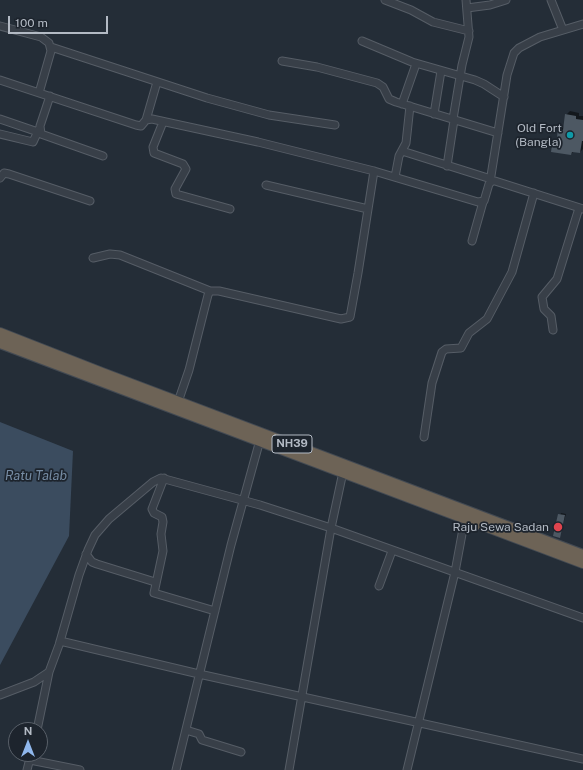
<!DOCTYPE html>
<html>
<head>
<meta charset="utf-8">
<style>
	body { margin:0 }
	#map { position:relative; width:583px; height:770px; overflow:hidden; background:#242d37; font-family:"Public Sans",sans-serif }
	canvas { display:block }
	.north { position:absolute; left:8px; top:722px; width:40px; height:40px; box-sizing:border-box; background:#1d242d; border:1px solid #596069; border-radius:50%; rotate:0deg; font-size:11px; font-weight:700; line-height:16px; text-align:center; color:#b3bac4 }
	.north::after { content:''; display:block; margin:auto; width:14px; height:18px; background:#90b7ec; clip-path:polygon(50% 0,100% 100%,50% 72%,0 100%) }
	.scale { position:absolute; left:8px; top:16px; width:100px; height:18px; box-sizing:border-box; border:2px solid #b3bac4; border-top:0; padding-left:5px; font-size:12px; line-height:14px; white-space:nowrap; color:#b3bac4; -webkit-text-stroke:3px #1d242d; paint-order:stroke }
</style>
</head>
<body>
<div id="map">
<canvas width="583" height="770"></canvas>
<div class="north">N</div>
<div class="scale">100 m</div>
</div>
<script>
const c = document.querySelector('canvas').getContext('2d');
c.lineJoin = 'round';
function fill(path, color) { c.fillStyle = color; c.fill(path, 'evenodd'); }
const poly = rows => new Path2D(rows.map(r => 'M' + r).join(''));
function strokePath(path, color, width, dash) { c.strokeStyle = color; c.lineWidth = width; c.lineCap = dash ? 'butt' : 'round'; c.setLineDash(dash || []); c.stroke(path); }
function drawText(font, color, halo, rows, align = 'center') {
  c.font = font + ' "Public Sans",sans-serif'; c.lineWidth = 3.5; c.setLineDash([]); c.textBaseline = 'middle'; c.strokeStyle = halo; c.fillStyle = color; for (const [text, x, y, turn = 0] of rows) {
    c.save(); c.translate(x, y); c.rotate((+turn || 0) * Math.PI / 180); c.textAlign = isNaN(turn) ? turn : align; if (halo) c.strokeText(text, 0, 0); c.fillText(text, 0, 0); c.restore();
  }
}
fill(poly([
	[0,422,73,451,69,536,0,665]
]), '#3b4c5f');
fill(poly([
	[570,111,579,113,579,116,583,116,583,149,580,152,573,152,571,154,553,145,557,142,559,130,565,126,566,115],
	[561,513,566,514,559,537,554,535]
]), '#0007');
fill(poly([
	[565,114,576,116,576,119,583,120,583,141,582,141,580,153,572,152,571,155,551,152,552,145,556,145,558,129,563,130],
	[558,514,565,515,560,538,553,536]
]), '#4d5863');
const minor = poly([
	[385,0,411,10,433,22,469,31],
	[551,0,563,30],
	[467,8,490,5,506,0],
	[0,26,41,37,49,43,51,51,39,93],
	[362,41,412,62,475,80,484,84,504,97],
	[51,47,207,98,269,115,335,125],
	[282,61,317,67,377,83,383,87,389,99,396,102,498,133],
	[0,80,136,125,141,126,146,120,152,119,258,142,374,171,478,202,484,201,489,184,492,181,495,181,583,209],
	[50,96,40,126,41,134,103,156],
	[402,104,416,64],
	[434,114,441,71],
	[0,119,38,132],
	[453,119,462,65,469,37,466,0],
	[146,120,157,82],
	[163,122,153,147,154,153,183,164,186,169,175,189,176,194,230,209],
	[0,134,33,142,39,129],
	[402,151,491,179],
	[447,166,454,120],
	[395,177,399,156,406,143,410,106],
	[0,178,4,173,9,174,90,201],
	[490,182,507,75,514,53,519,48,540,37,583,24],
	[266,185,368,209],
	[472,241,483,202],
	[93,258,110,254,120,255,210,291],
	[553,330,551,316,544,309,542,297,557,279,579,208],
	[178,402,189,370,208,295,210,291,219,291,341,319,350,317,358,273,374,171],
	[424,437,432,383,442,352,446,349,461,348,469,333,487,319,512,272,534,193],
	[164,478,152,509,154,513,162,517,163,522,161,534,163,551,154,593,215,611],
	[86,554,92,562,97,564,155,582],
	[379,586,392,551],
	[60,641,199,674,583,759],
	[0,695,34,682,49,672,59,645,79,575,88,550,95,535,109,519,153,482,161,478,260,505,331,528,583,618],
	[37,730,49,672],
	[186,730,199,734,202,740,241,752],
	[30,760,80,770],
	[27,770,31,754],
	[176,770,231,545,260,440],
	[289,770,331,528,343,472],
	[407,770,455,572,465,518]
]);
const highway = poly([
	[0,333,102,373,583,555],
	[0,343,583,563]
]);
strokePath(minor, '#565d66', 9);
strokePath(highway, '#434a53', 12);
strokePath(minor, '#383f48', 7);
strokePath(highway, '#6d6356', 10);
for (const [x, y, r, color] of [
	[570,135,4,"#0f9aa8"],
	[558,527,5,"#e0444e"]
]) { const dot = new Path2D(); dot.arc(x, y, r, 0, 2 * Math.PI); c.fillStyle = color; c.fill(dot); strokePath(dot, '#1d242d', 1.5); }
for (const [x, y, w] of [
	[292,444,40]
]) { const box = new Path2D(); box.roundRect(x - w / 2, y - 9, w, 18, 3); c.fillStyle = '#1d242d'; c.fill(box); strokePath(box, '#b3bac4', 1); }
drawText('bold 11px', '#b3bac4', null, [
	["NH39",292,444]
]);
drawText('12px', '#b3bac4', '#1d242d', [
	["Old Fort",562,128],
	["(Bangla)",562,142],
	["Raju Sewa Sadan",549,527]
], 'right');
drawText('italic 13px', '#768ca4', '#1d242d', [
	["Ratu Talab",36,476]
]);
</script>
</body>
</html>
